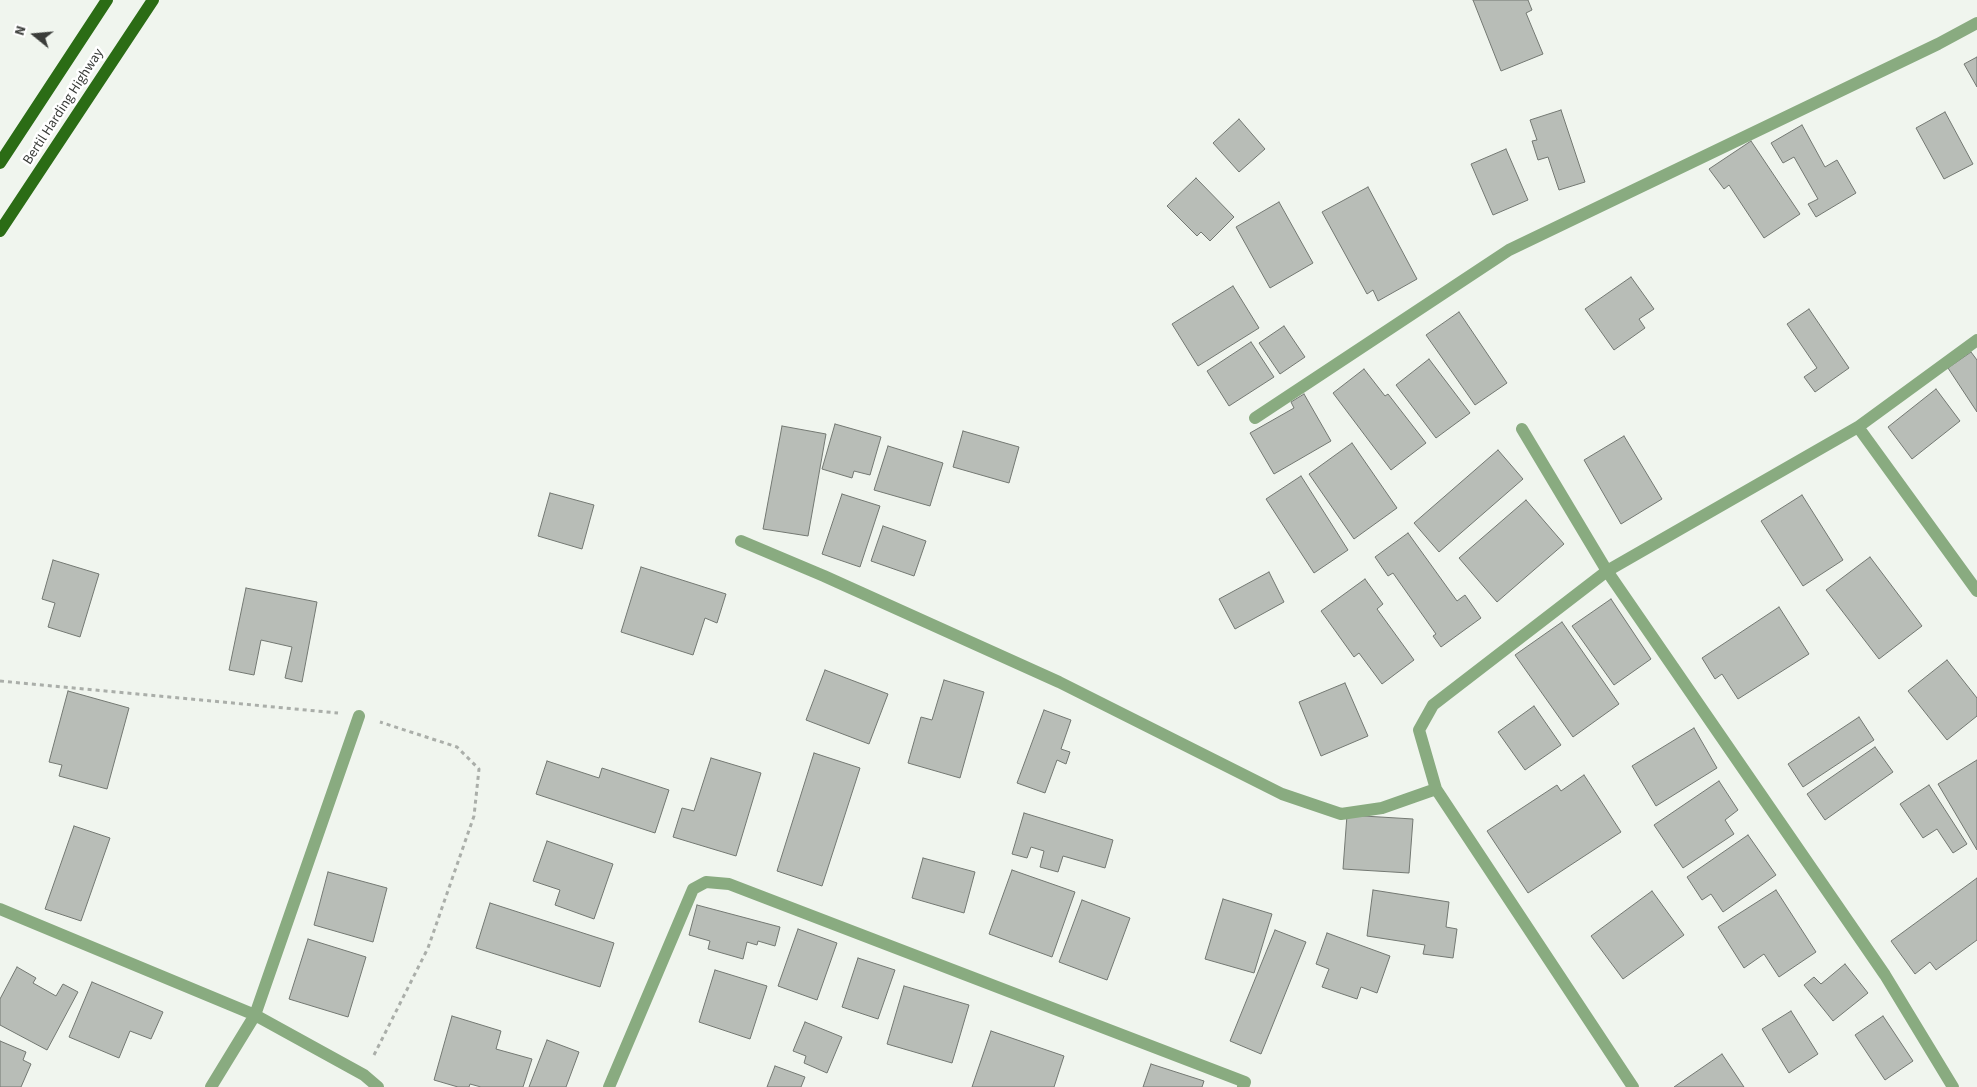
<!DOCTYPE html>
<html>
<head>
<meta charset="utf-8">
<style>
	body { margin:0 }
	#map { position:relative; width:1977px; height:1087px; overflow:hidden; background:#f0f5ee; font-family:"Source Sans 3",sans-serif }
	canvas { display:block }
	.north { position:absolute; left:10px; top:10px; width:50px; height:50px; -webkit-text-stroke:4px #fff; paint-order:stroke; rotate:287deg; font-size:14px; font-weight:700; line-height:20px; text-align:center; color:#3a3c39 }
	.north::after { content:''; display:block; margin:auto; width:18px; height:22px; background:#3a3c39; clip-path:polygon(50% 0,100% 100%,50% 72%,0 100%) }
</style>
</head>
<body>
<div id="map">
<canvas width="1977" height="1087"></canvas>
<div class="north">N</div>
</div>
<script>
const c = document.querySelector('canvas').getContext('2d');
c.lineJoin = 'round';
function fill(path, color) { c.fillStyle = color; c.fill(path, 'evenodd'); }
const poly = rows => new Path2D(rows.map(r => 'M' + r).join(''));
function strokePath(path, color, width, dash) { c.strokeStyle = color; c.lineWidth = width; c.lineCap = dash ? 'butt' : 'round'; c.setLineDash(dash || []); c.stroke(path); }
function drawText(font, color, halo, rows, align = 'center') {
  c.font = font + ' "Source Sans 3",sans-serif'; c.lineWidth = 5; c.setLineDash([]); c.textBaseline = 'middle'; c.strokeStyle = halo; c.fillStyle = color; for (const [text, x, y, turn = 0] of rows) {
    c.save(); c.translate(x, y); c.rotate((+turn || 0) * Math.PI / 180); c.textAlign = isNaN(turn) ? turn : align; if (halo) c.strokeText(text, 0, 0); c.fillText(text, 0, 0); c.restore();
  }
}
const building = poly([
	[1473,0,1528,0,1532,10,1526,13,1543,54,1501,71,1473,0],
	[1977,57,1977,87,1964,64,1977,57],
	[1561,110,1585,182,1559,190,1548,157,1538,160,1532,141,1537,140,1530,120,1561,110],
	[1945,112,1973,164,1944,179,1916,128,1945,112],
	[1239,119,1265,149,1239,172,1213,143,1239,119],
	[1802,125,1825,167,1837,160,1856,193,1816,217,1808,204,1818,199,1794,157,1783,163,1771,143,1802,125],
	[1751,141,1800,214,1764,238,1729,185,1724,189,1709,169,1751,141],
	[1506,149,1528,200,1493,215,1471,164,1506,149],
	[1196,178,1234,217,1210,241,1201,232,1197,236,1167,206,1196,178],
	[1368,187,1417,279,1378,301,1373,290,1367,294,1322,212,1368,187],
	[1279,202,1313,263,1270,288,1236,227,1279,202],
	[1631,277,1654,309,1639,319,1645,328,1614,350,1585,309,1631,277],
	[1233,286,1259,328,1198,366,1172,324,1233,286],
	[1809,309,1849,368,1815,392,1804,377,1817,368,1787,324,1809,309],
	[1459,312,1507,383,1475,405,1426,335,1459,312],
	[1284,326,1305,357,1280,374,1259,343,1284,326],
	[1251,342,1274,377,1229,406,1207,371,1251,342],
	[1971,352,1977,360,1977,412,1948,368,1971,352],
	[1429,359,1470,413,1436,438,1396,385,1429,359],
	[1364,369,1385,396,1388,394,1426,443,1391,470,1333,393,1364,369],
	[1936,389,1960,421,1912,459,1888,427,1936,389],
	[1304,394,1331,441,1274,474,1250,433,1294,408,1291,402,1304,394],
	[835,424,881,437,870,475,854,471,852,478,822,469,835,424],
	[782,426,826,434,808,536,763,529,782,426],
	[963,431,1019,447,1009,483,953,467,963,431],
	[1624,436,1662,499,1621,524,1584,460,1624,436],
	[1352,443,1397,508,1354,539,1309,474,1352,443],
	[888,446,943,463,930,506,874,490,888,446],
	[1498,450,1523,479,1439,552,1414,523,1498,450],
	[1301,476,1348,550,1314,573,1266,499,1301,476],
	[550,493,594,505,582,549,538,536,550,493],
	[842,494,880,506,860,567,822,554,842,494],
	[1802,495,1843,560,1803,586,1761,521,1802,495],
	[1526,500,1564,544,1497,602,1459,558,1526,500],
	[883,526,926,541,914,576,871,561,883,526],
	[1408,533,1457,601,1465,595,1481,618,1441,647,1433,636,1436,634,1393,573,1388,576,1375,557,1408,533],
	[1870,557,1922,626,1879,659,1826,590,1870,557],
	[53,560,99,574,80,637,48,627,55,603,42,599,53,560],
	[641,567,726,594,717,623,705,618,693,655,621,632,641,567],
	[1269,572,1284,602,1235,629,1219,599,1269,572],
	[1365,579,1383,604,1377,609,1414,660,1382,684,1359,653,1354,657,1321,611,1365,579],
	[246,588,317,602,302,682,285,678,292,647,261,640,254,675,229,670,246,588],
	[1611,599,1651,659,1614,685,1572,626,1611,599],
	[1779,607,1809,654,1738,699,1722,674,1715,679,1702,658,1779,607],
	[1562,622,1619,704,1573,737,1515,655,1562,622],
	[1947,660,1977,698,1977,716,1947,740,1908,691,1947,660],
	[825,670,888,694,869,744,806,720,825,670],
	[944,680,984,692,960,778,908,763,921,717,932,720,944,680],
	[1345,683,1368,736,1321,756,1299,702,1345,683],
	[68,691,129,708,107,789,59,776,62,765,49,762,68,691],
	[1534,706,1561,745,1525,770,1498,732,1534,706],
	[1044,710,1071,720,1061,749,1070,752,1066,764,1057,760,1045,793,1017,783,1044,710],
	[1859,717,1874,740,1803,787,1788,764,1859,717],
	[1694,728,1717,768,1656,806,1632,766,1694,728],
	[1875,747,1893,772,1825,820,1807,794,1875,747],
	[814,753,860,768,822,886,777,871,814,753],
	[711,758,761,773,736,856,673,837,682,808,694,811,711,758],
	[1977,760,1977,850,1938,784,1977,760],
	[547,761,599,778,602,768,669,790,655,833,536,794,547,761],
	[1584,775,1621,832,1528,893,1487,831,1557,785,1561,791,1584,775],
	[1719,781,1738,810,1725,820,1734,834,1683,868,1654,825,1719,781],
	[1929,785,1967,844,1953,853,1937,829,1923,838,1900,804,1929,785],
	[1024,813,1113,840,1105,868,1063,856,1058,872,1040,867,1044,851,1031,847,1027,858,1012,854,1024,813],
	[1347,815,1413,819,1409,873,1343,869,1347,815],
	[74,826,110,838,81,921,45,909,74,826],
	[1748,835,1776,875,1723,912,1711,894,1702,900,1687,877,1748,835],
	[547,841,613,864,594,919,555,905,560,890,533,881,547,841],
	[923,858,975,872,964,913,912,898,923,858],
	[1012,870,1075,892,1052,957,989,934,1012,870],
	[328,872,387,888,373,942,314,925,328,872],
	[1977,878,1977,940,1936,970,1930,962,1915,974,1891,941,1977,878],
	[1373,890,1449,902,1446,927,1457,929,1453,958,1423,954,1425,945,1367,936,1373,890],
	[1776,890,1816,952,1779,977,1764,954,1744,968,1718,927,1776,890],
	[1652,891,1684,935,1623,979,1591,936,1652,891],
	[1223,899,1272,914,1254,973,1205,959,1223,899],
	[1082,900,1130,918,1107,980,1059,962,1082,900],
	[490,903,614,943,600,987,476,948,490,903],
	[697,905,780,927,775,946,758,941,757,945,747,942,743,959,708,949,710,941,689,935,697,905],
	[798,929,837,943,817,1000,778,986,798,929],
	[1275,930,1306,942,1261,1054,1230,1041,1275,930],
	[1327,933,1390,956,1377,993,1361,987,1357,999,1322,987,1329,969,1316,964,1327,933],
	[308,939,366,957,348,1017,289,999,308,939],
	[858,958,895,970,878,1019,842,1007,858,958],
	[1845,964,1868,993,1833,1021,1804,985,1814,977,1821,984,1845,964],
	[17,967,36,978,33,983,56,996,63,984,78,992,47,1050,0,1025,0,999,17,967],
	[715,970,767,986,750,1039,699,1022,715,970],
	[92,982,163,1012,151,1039,130,1031,119,1058,69,1037,92,982],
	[904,986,969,1005,952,1063,887,1044,904,986],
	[1791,1011,1818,1054,1789,1073,1762,1029,1791,1011],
	[452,1016,501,1031,496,1049,532,1059,523,1087,481,1087,470,1084,469,1087,458,1087,434,1080,452,1016],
	[1883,1016,1913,1061,1885,1080,1855,1035,1883,1016],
	[805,1022,842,1037,827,1073,804,1063,806,1056,793,1051,805,1022],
	[991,1031,1064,1056,1054,1087,972,1087,991,1031],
	[547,1040,579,1052,566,1087,529,1087,547,1040],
	[0,1041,26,1052,23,1060,31,1064,21,1087,0,1087,0,1041],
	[1722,1054,1744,1087,1674,1087,1722,1054],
	[1151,1064,1204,1081,1202,1087,1143,1087,1151,1064],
	[775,1066,805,1077,801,1087,767,1087,775,1066]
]);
fill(building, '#b8bdb7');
strokePath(building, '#737872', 1);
strokePath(poly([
	[0,681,338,713],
	[374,1055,428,948,474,816,479,769,457,747,380,722]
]), '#aaaea9', 3, [4, 4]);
strokePath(poly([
	[1255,418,1509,250,1938,44,1977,23],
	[1858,427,1977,591],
	[1522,429,1607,571,1885,975,1953,1087],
	[741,541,824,576,1059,682,1282,794,1341,814,1382,808,1436,789],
	[0,909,255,1015,364,1075,378,1087],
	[211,1087,255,1015,359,716],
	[609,1087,693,889,706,882,729,884,1245,1082,1243,1087],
	[1633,1087,1436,789,1419,730,1433,705,1607,571,1858,427,1977,340]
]), '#89ab80', 12);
strokePath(poly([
	[0,163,107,0],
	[0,231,153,0]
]), '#2b6c15', 12);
drawText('14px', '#3a3c39', '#fff', [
	["Bertil Harding Highway",64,107,-57]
]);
</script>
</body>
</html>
